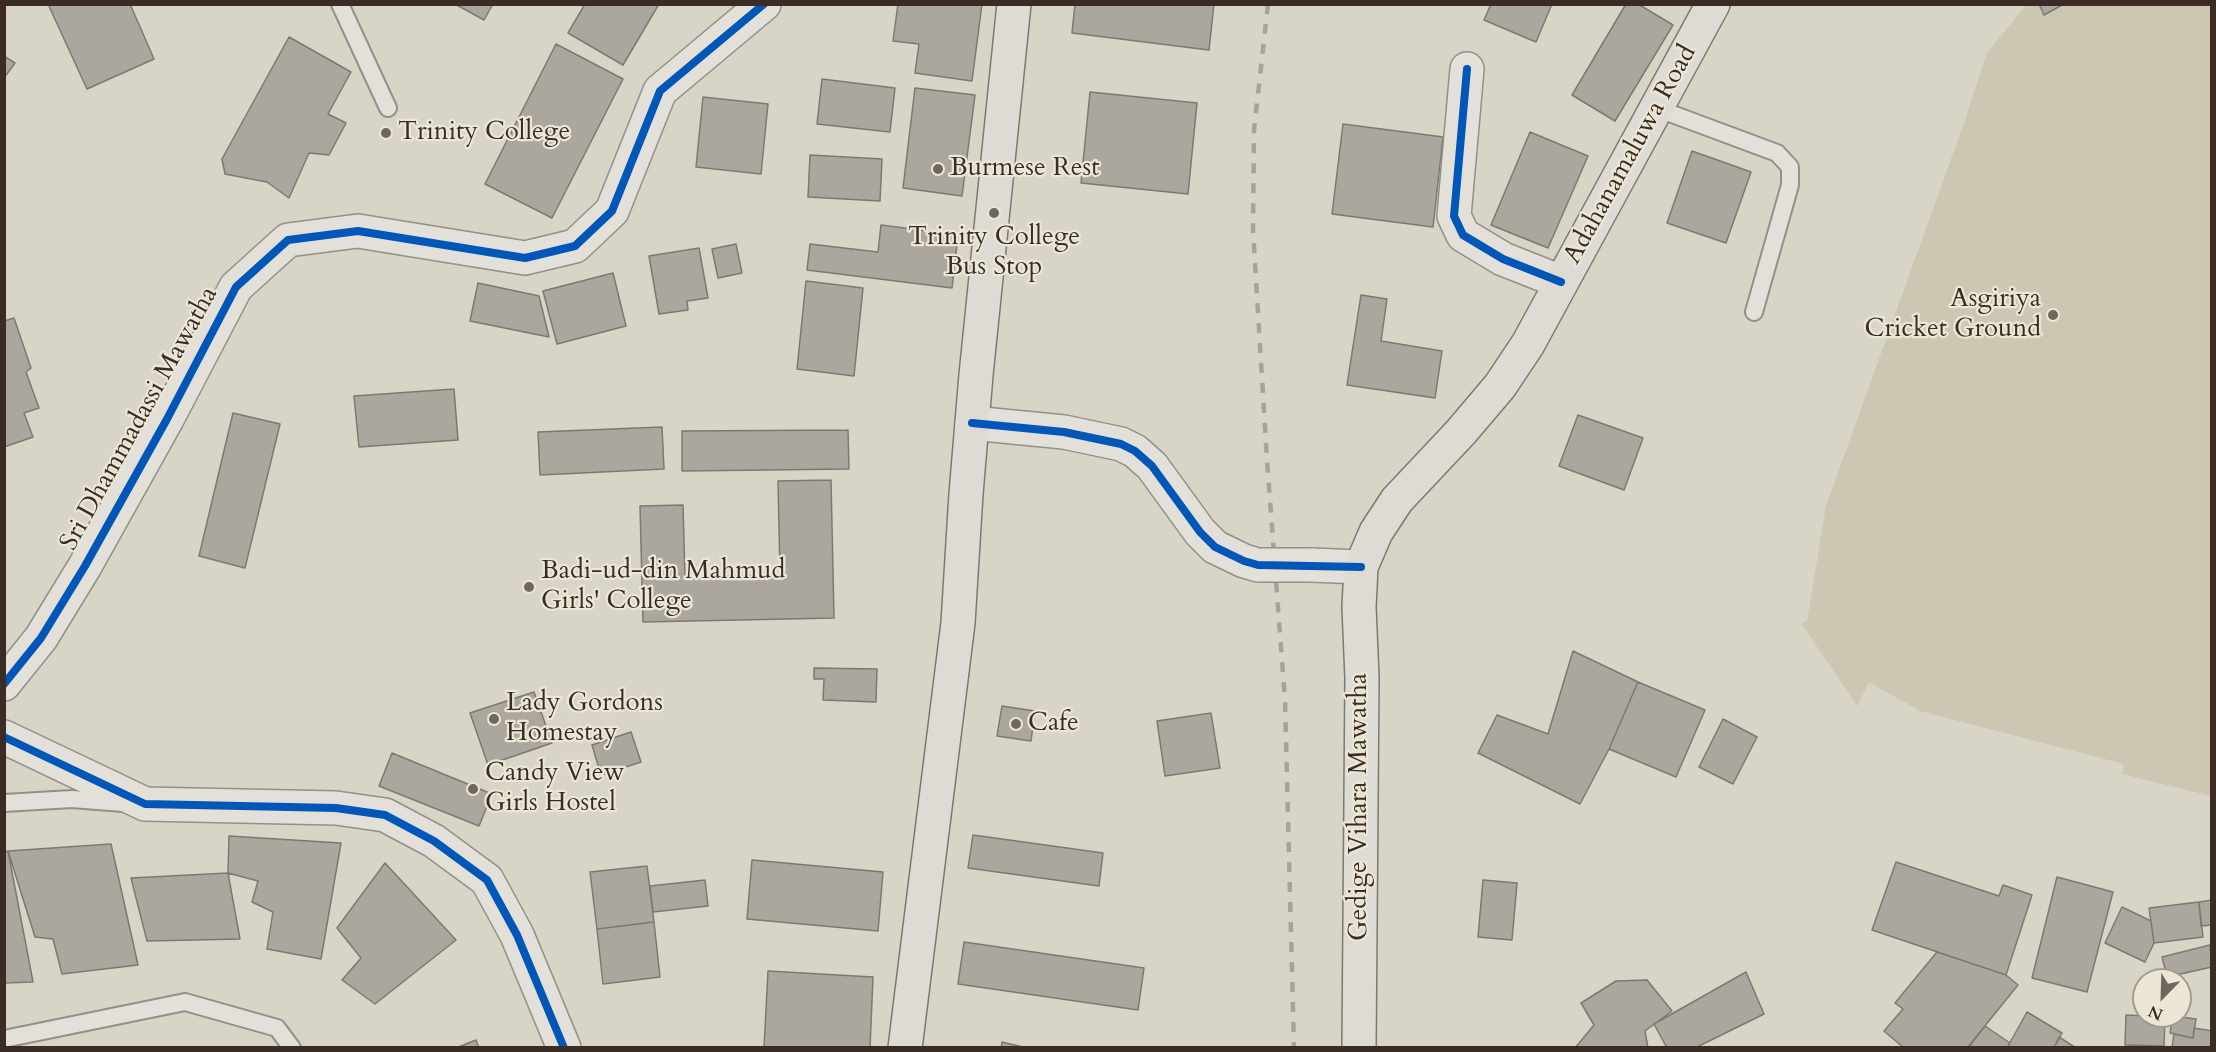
<!DOCTYPE html>
<html>
<head>
<meta charset="utf-8">
<style>
	body { margin:0 }
	#map { position:relative; width:2216px; height:1052px; overflow:hidden; background:#d8d4c6; font-family:Cardo,serif }
	canvas { display:block }
	.frame { position:absolute; inset:0; border:6px solid #3a2b25; pointer-events:none }
	.north { position:absolute; left:2132px; top:968px; width:60px; height:60px; box-sizing:border-box; background:#ebe6d5; border:2px solid #a49b8f; border-radius:50%; rotate:203deg; font-size:16px; font-weight:700; line-height:24px; text-align:center; color:#3a2b25 }
	.north::after { content:''; display:block; margin:auto; width:21px; height:27px; background:#71665d; clip-path:polygon(50% 0,100% 100%,50% 72%,0 100%) }
</style>
</head>
<body>
<div id="map">
<canvas width="2216" height="1052"></canvas>
<div class="frame"></div>
<div class="north">N</div>
</div>
<script>
const c = document.querySelector('canvas').getContext('2d');
c.lineJoin = 'round';
function fill(path, color) { c.fillStyle = color; c.fill(path, 'evenodd'); }
const poly = rows => new Path2D(rows.map(r => 'M' + r).join(''));
function strokePath(path, color, width, dash) { c.strokeStyle = color; c.lineWidth = width; c.lineCap = dash ? 'butt' : 'round'; c.setLineDash(dash || []); c.stroke(path); }
function drawText(font, color, halo, rows, align = 'center') {
  c.font = font + ' Cardo,serif'; c.lineWidth = 4.5; c.setLineDash([]); c.textBaseline = 'middle'; c.strokeStyle = halo; c.fillStyle = color; for (const [text, x, y, turn = 0] of rows) {
    c.save(); c.translate(x, y); c.rotate((+turn || 0) * Math.PI / 180); c.textAlign = isNaN(turn) ? turn : align; if (halo) c.strokeText(text, 0, 0); c.fillText(text, 0, 0); c.restore();
  }
}
fill(poly([
	[2026,5,2039,5,2044,15,2064,5,2211,5,2211,796,2122,774,2124,764,1920,711,1869,682,1857,706,1801,623,1807,621,1826,506,1964,123,1987,53]
]), '#cdc6b3');
const building = poly([
	[48,4,130,4,154,59,87,89,48,4],
	[455,4,493,4,484,20,455,4],
	[585,4,659,4,623,65,568,33,585,4],
	[898,4,982,4,972,81,915,73,919,44,893,41,898,4],
	[1075,4,1214,4,1209,50,1072,33,1075,4],
	[1491,4,1552,4,1536,42,1484,20,1491,4],
	[1626,4,1638,4,1673,25,1615,121,1572,95,1626,4],
	[2039,4,2064,4,2044,15,2039,4],
	[289,37,351,72,328,114,346,123,329,155,309,153,289,198,267,182,225,174,222,159,289,37],
	[556,44,623,79,552,218,485,184,556,44],
	[4,56,15,63,4,78,4,56],
	[822,79,895,88,890,132,817,124,822,79],
	[915,88,975,95,962,196,903,188,915,88],
	[1090,92,1197,103,1188,194,1081,183,1090,92],
	[703,97,768,104,761,174,696,167,703,97],
	[1343,124,1443,137,1433,227,1332,214,1343,124],
	[1530,132,1588,156,1548,248,1491,225,1530,132],
	[1692,151,1751,172,1726,243,1667,223,1692,151],
	[810,155,882,159,880,201,808,197,810,155],
	[881,225,958,235,952,288,807,270,810,244,878,252,881,225],
	[736,244,742,273,718,278,712,249,736,244],
	[699,248,708,298,687,301,688,310,659,314,649,256,699,248],
	[613,273,626,326,557,344,543,291,613,273],
	[806,281,863,288,854,376,797,369,806,281],
	[478,283,539,296,549,337,470,321,478,283],
	[1361,295,1387,299,1381,341,1442,351,1435,398,1347,385,1361,295],
	[14,318,31,368,26,372,39,408,24,413,33,437,4,447,4,321,14,318],
	[454,389,458,440,359,447,354,396,454,389],
	[233,413,280,424,245,568,199,556,233,413],
	[1578,415,1643,438,1624,490,1559,466,1578,415],
	[662,427,664,469,540,475,538,432,662,427],
	[848,430,849,469,682,471,682,431,848,430],
	[831,480,834,618,643,622,640,506,683,505,685,577,780,575,778,481,831,480],
	[1573,651,1638,682,1609,749,1580,804,1478,753,1497,715,1548,734,1573,651],
	[814,668,877,669,876,702,823,700,824,679,814,679,814,668],
	[1638,682,1705,710,1676,777,1609,749,1638,682],
	[534,692,552,743,488,765,470,713,534,692],
	[1002,706,1035,711,1031,741,997,736,1002,706],
	[1211,713,1220,768,1165,776,1157,721,1211,713],
	[1723,719,1757,737,1733,784,1699,767,1723,719],
	[631,732,641,762,601,775,592,745,631,732],
	[392,753,492,794,479,826,379,786,392,753],
	[973,835,1103,853,1099,886,968,868,973,835],
	[229,836,341,843,321,959,267,949,273,912,252,902,258,881,228,873,229,836],
	[111,844,138,965,62,974,53,939,35,937,8,851,111,844],
	[8,851,33,982,4,983,4,853,8,851],
	[752,860,883,872,878,931,747,919,752,860],
	[1896,862,1999,896,2003,885,2032,895,2006,975,1872,930,1896,862],
	[385,863,456,940,375,1004,342,980,361,958,337,928,385,863],
	[647,866,654,922,597,929,590,872,647,866],
	[228,873,240,939,147,941,131,878,228,873],
	[2057,877,2113,892,2087,992,2032,978,2057,877],
	[705,880,708,906,653,912,650,886,705,880],
	[1483,880,1517,883,1512,940,1478,937,1483,880],
	[2212,900,2212,925,2201,926,2199,902,2212,900],
	[2199,902,2203,937,2154,943,2149,908,2199,902],
	[2122,907,2151,921,2154,943,2145,962,2105,943,2122,907],
	[654,922,660,977,603,984,597,929,654,922],
	[964,942,1144,968,1138,1010,958,984,964,942],
	[2210,945,2212,967,2167,977,2162,957,2210,945],
	[1937,952,2006,975,2018,985,1967,1048,1904,1048,1884,1031,1903,1009,1895,1003,1937,952],
	[768,971,873,977,870,1048,764,1048,768,971],
	[1746,972,1764,1014,1695,1048,1667,1048,1654,1024,1746,972],
	[1647,980,1672,1011,1645,1031,1648,1048,1575,1048,1594,1025,1581,1003,1616,981,1647,980],
	[2027,1012,2062,1033,2054,1048,2007,1048,2027,1012],
	[2126,1015,2165,1017,2164,1046,2125,1045,2126,1015],
	[2173,1016,2196,1019,2193,1038,2170,1033,2173,1016],
	[1985,1026,2010,1043,2007,1048,1968,1048,1985,1026],
	[2194,1028,2212,1031,2210,1048,2172,1048,2174,1034,2193,1038,2194,1028],
	[2059,1037,2076,1048,2054,1048,2059,1037],
	[476,1040,479,1048,456,1048,476,1040],
	[1002,1042,1027,1048,1001,1048,1002,1042]
]);
fill(building, '#aba79e');
strokePath(building, '#7d7971', 1.5);
const service = poly([
	[340,4,388,108],
	[1656,108,1777,153,1790,167,1790,185,1754,312],
	[4,803,72,799,123,803],
	[4,1039,185,1002,277,1028,292,1048]
]);
const minor = poly([
	[1467,69,1454,216,1463,235,1503,259,1561,282],
	[4,684,41,638,85,566,167,419,236,287,288,240,358,231,525,258,575,246,612,211,660,91,764,4],
	[4,737,145,804,336,808,385,815,434,841,487,880,517,935,564,1048]
]);
const tertiary = poly([
	[972,423,1064,432,1121,444,1135,451,1152,466,1200,532,1215,547,1244,561,1258,565],
	[1311,565,1361,567]
]);
const primary = poly([
	[1359,1048,1362,678,1359,607,1361,567,1376,532,1397,500,1461,432,1500,386,1528,344,1713,4]
]);
const trunk = poly([
	[905,1048,958,623,966,494,976,375,1014,4]
]);
strokePath(service, '#948f87', 20);
strokePath(minor, '#948f87', 36);
strokePath(tertiary, '#948f87', 36);
strokePath(primary, '#7d7971', 36);
strokePath(trunk, '#7d7971', 36);
strokePath(service, '#e2e0d9', 16);
strokePath(minor, '#e2e0d9', 33);
strokePath(tertiary, '#e2e0d9', 33);
strokePath(primary, '#dddbd3', 33);
strokePath(trunk, '#dddbd3', 33);
strokePath(poly([
	[1268,4,1254,130,1253,231,1267,460,1285,701,1294,1048]
]), '#a6a39d', 4.5, [10, 10]);
const tertiaryBridge = poly([
	[1258,565,1311,565]
]);
strokePath(tertiaryBridge, '#948f87', 36, []);
strokePath(tertiaryBridge, '#e2e0d9', 33);
strokePath(poly([
	[1467,69,1454,216,1463,235,1503,259,1561,282],
	[972,423,1064,432,1121,444,1135,451,1152,466,1200,532,1215,547,1244,561,1258,565,1361,567],
	[4,684,41,638,85,566,167,419,236,287,288,240,358,231,525,258,575,246,612,211,660,91,764,4],
	[4,737,145,804,336,808,385,815,434,841,487,880,517,935,564,1048]
]), '#0057b8', 8);
for (const [x, y, r, color] of [
	[386,133,6,"#71665d"],
	[938,169,6,"#71665d"],
	[994,213,6,"#71665d"],
	[2053,315,6,"#71665d"],
	[529,587,6,"#71665d"],
	[494,719,6,"#71665d"],
	[1016,724,6,"#71665d"],
	[473,789,6,"#71665d"]
]) { const dot = new Path2D(); dot.arc(x, y, r, 0, 2 * Math.PI); c.fillStyle = color; c.fill(dot); strokePath(dot, '#ebe6d5', 2); }
drawText('26px', '#3a2b25', '#ebe6d5', [
	["Trinity College",398,133],
	["Burmese Rest",950,169],
	["Trinity College",994,238,"center"],
	["Bus Stop",994,268,"center"],
	["Asgiriya",2041,300,"right"],
	["Cricket Ground",2041,330,"right"],
	["Badi-ud-din Mahmud",541,572],
	["Girls' College",541,602],
	["Lady Gordons",506,704],
	["Homestay",506,734],
	["Cafe",1028,724],
	["Candy View",485,774],
	["Girls Hostel",485,804]
], 'left');
drawText('26px', '#3a2b25', '#ebe6d5', [
	["Adahanamaluwa Road",1631,155,-61],
	["Sri Dhammadassi Mawatha",140,419,-61],
	["Gedige Vihara Mawatha",1360,807,-90]
]);
</script>
</body>
</html>
